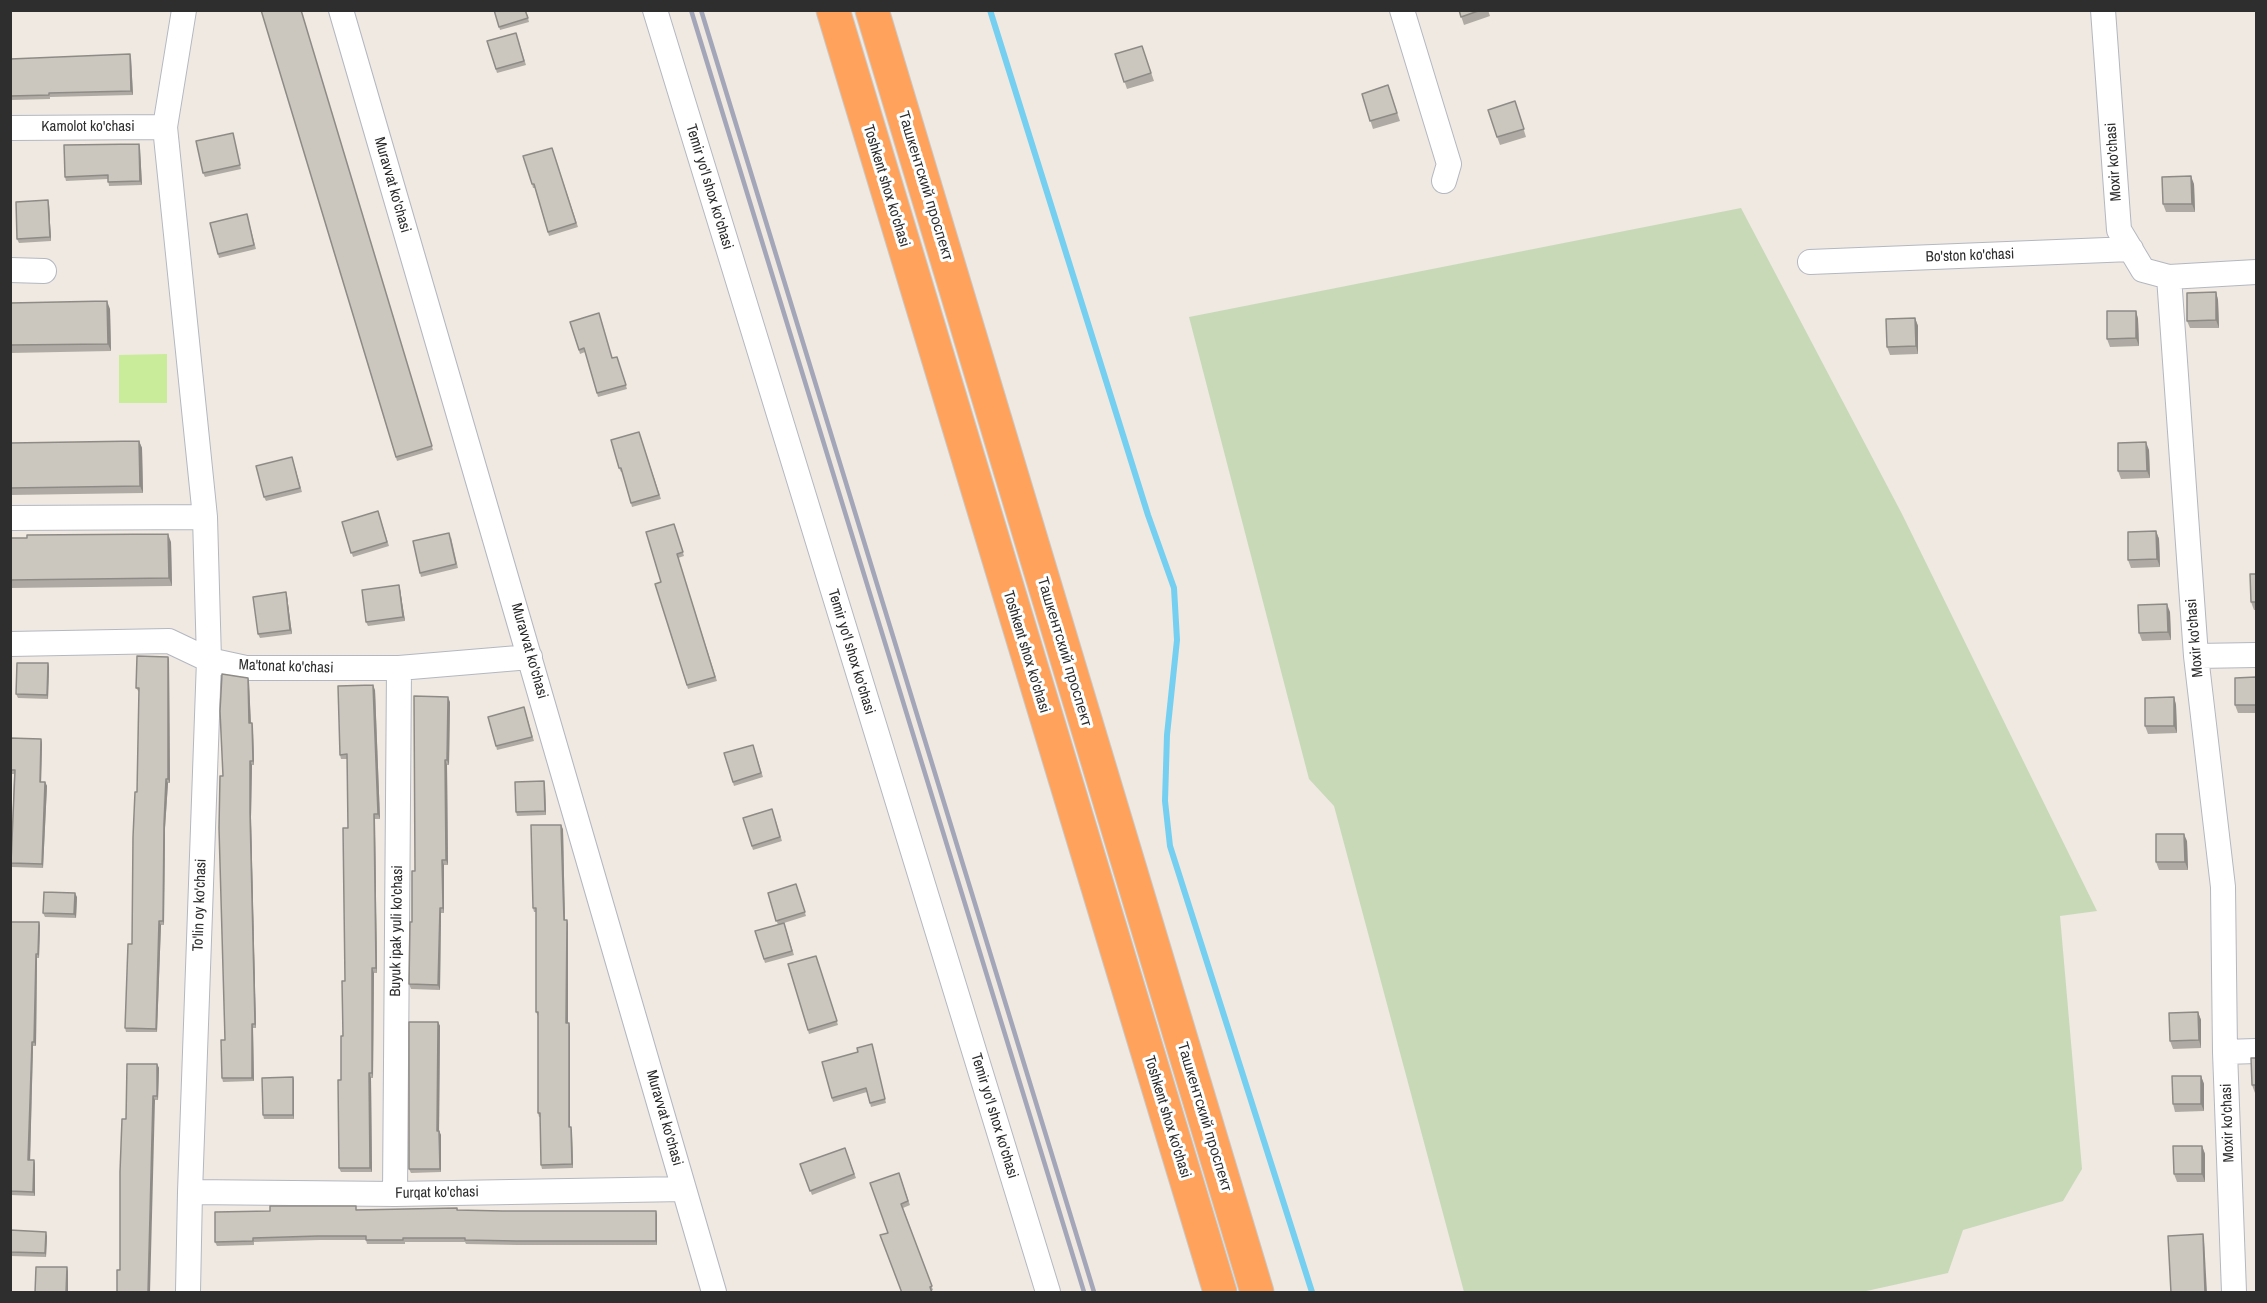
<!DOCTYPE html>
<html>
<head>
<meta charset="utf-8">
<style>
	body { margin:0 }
	#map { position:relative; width:2267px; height:1303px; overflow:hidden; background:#efe9e1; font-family:"Archivo Narrow",sans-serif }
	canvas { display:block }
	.frame { position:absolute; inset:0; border:12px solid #2e2e2e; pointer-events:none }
</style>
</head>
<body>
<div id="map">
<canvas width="2267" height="1303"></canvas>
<div class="frame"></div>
</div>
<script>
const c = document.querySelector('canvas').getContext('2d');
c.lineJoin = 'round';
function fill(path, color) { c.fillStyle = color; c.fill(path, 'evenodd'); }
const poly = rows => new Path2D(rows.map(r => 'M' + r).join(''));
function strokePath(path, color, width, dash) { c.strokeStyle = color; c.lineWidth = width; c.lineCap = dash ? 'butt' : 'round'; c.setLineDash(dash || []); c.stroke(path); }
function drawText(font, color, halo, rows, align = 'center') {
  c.font = font + ' "Archivo Narrow",sans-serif'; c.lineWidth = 6; c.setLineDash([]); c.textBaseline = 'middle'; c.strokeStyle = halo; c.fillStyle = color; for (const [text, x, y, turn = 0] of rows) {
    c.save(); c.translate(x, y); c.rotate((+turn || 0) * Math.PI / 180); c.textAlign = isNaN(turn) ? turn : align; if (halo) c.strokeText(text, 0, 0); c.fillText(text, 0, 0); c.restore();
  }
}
fill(poly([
	[1741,208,1902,514,2097,911,2060,916,2082,1169,2063,1201,1963,1230,1948,1273,1862,1292,1464,1292,1334,806,1309,779,1189,317]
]), '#c8d9b8');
fill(poly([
	[167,354,167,403,119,403,119,355]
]), '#c9ec9a');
strokePath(poly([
	[990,10,1148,515,1174,588,1177,640,1167,735,1165,801,1170,846,1312,1292]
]), '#75cff0', 6);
const street = poly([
	[184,10,165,127,205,517,209,660,190,1192,188,1292],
	[341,10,714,1292],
	[655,10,1048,1292],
	[1402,10,1449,164,1444,181],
	[2103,10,2119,230,2143,270,2169,277,2196,656,2223,887,2225,1052,2234,1292],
	[10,128,165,127],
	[1810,262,2131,249],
	[10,270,44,271],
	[2169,277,2256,272],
	[10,518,205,517],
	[10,644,169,641,209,660,246,668,399,668,530,657],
	[2196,656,2256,655],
	[2225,1052,2256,1051],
	[190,1192,395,1194,684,1189],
	[395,1194,399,668]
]);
const highway = poly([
	[833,10,1220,1292],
	[872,10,1257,1292]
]);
strokePath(street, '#b4b7c1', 26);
strokePath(highway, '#c9c9c9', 35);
strokePath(street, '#fff', 24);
strokePath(highway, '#ffa35c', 33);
strokePath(poly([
	[691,10,1084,1292],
	[701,10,1094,1292]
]), '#a3a6b8', 4.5);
fill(poly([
	[261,10,301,10,433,450,397,461],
	[494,10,526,10,529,22,500,30],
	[1459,10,1488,10,1490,16,1464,25],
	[516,33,526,65,497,73,487,41],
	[1142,46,1154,81,1127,89,1115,54],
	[131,58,133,95,50,97,50,99,10,100,10,59],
	[1388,85,1400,121,1373,129,1362,94],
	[1515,101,1526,137,1500,145,1497,137],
	[233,133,241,169,205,177,203,173],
	[139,144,140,148,142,185,109,186,108,179,66,181,65,177],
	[552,148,578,227,549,236,535,188,533,188,532,184],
	[2194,184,2195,212,2166,212,2163,204],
	[49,204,51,241,19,243,17,239],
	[248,218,256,249,219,258,218,254],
	[2216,292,2218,300,2219,328,2190,328,2187,321],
	[10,303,110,309,111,351,10,353],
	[2136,311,2138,319,2139,346,2110,347,2107,339],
	[1915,318,1918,326,1918,354,1890,355,1887,347],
	[570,322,613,358,617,357,627,389,598,397,585,352,580,354],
	[639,432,661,499,632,507,622,472,621,472,619,468],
	[139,441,142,448,143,493,10,495,10,444],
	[2149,450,2150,478,2121,479,2118,471],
	[292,457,302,492,266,501,264,497],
	[378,511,389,546,353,557,342,522],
	[674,524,684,556,678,558,717,681,688,689,655,584,661,582],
	[2156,531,2159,539,2160,567,2131,568,2128,560],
	[451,537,458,568,421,577,420,573],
	[10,538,171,542,172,586,10,588],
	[2256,574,2256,610,2254,610,2251,602],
	[399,585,400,589,405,621,368,626,366,622],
	[286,592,287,596,292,634,260,638,258,634],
	[2170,612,2171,640,2142,641,2139,633],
	[168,657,169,660,170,783,168,783,165,828,164,925,161,925,157,1032,126,1032,125,1028,132,944,137,792,139,692,136,688],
	[48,663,49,667,48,699,18,698,16,694],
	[2256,677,2256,713,2238,713,2235,705],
	[248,678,249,682,251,723,252,723,253,727,254,765,252,765,251,817,256,1028,253,1028,254,1081,223,1082,222,1078,225,1040,223,776],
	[375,690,380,819,375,819,377,973,374,973,373,1078,371,1078,372,1172,341,1172,339,1168,341,1080,345,981,348,828,347,759,341,759,340,755],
	[2174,697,2176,705,2177,733,2148,734,2145,726],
	[450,702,449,765,447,765,448,865,444,865,444,913,441,913,440,990,411,989,409,984,415,871],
	[524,707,534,741,497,750,496,746],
	[10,738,41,739,42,743,41,782,45,782,47,786,43,868,12,867,11,863,14,774,10,774],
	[753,745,763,777,734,786,724,753],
	[544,781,545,785,546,815,517,816,516,812],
	[772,809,782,841,753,850,743,818],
	[563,829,565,920,567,920,568,924,568,1023,570,1027,570,1127,572,1131,573,1168,542,1169,541,1165,541,1117,539,1117,538,1113,538,1016,536,1012,536,912,534,912,533,908],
	[2187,841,2188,870,2159,870,2156,862],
	[796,884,806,916,784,923,794,955,765,963,755,931,778,925,768,893],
	[77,897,76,918,45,917,43,913],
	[10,922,39,922,40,926,39,958,37,958,36,1046,33,1046,30,1160,34,1160,35,1164,35,1196,10,1195],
	[816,956,838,1025,809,1034,788,964],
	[2198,1012,2201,1020,2201,1048,2173,1049,2170,1041],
	[438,1022,440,1026,439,1131,441,1135,441,1172,411,1173,409,1169],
	[872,1044,886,1103,871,1107,867,1092,833,1102,822,1062,858,1052],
	[2256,1058,2256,1093,2255,1093,2252,1085],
	[157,1064,159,1068,158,1100,155,1100,120,1270,126,1119],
	[2201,1076,2204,1084,2204,1111,2175,1112,2173,1104],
	[293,1077,294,1081,294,1119,264,1119,263,1115],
	[2202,1146,2205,1154,2205,1182,2177,1182,2174,1174],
	[845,1148,856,1178,812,1195,800,1164],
	[899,1173,910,1205,903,1208,933,1290,931,1291,888,1233],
	[457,1208,458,1210,657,1215,657,1245,517,1245,466,1244,465,1242,405,1242,405,1244,367,1244,366,1240,320,1240,254,1242,254,1245,217,1246,215,1242,270,1211],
	[10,1230,47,1236,46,1257,10,1256]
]), '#afaba4');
fill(poly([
	[130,54,131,58,133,95,131,91],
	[139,144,140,148,142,185,140,181],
	[2191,176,2194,184,2195,212,2192,204],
	[48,200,49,204,51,241,50,237],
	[2216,292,2218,300,2219,328,2216,320],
	[107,301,110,309,111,351,108,344],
	[2136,311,2138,319,2139,346,2136,338],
	[1915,318,1918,326,1918,354,1916,346],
	[139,441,142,448,143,493,140,486],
	[2146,442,2149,450,2150,478,2147,471],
	[2156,531,2159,539,2160,567,2157,559],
	[168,534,171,542,172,586,169,578],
	[399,585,400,589,405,621,403,617],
	[286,592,287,596,292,634,290,630],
	[2167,604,2170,612,2171,640,2168,632],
	[168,657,169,660,170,783,168,779],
	[48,663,49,667,48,699,47,695],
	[248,678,249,682,251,727,249,723],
	[373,685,375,690,380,819,378,814],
	[448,697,450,702,449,765,447,760],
	[2174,697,2176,705,2177,733,2174,726],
	[252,723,253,727,254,765,253,761],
	[41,739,42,743,41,786,40,782],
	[445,760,447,765,448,865,446,860],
	[250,761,252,765,251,817,256,1028,255,1024,250,813],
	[166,779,168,783,165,828,164,925,163,921,164,824],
	[544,781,545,785,546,815,545,811],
	[45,782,47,786,43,868,42,864],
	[374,814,375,819,377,973,376,968],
	[561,825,563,829,565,924,564,920],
	[2184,834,2187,841,2188,870,2185,862],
	[442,860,444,865,444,913,443,908],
	[75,893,77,897,76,918,74,914],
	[440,908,441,913,440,990,438,985],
	[567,920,568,924,568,1027,566,1023],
	[159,921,161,925,157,1032,156,1029],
	[39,922,40,926,39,958,38,954],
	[36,954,37,958,36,1046,34,1042],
	[372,968,374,973,373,1078,372,1073],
	[2198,1012,2201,1020,2201,1048,2199,1040],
	[438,1022,440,1026,439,1135,437,1131],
	[569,1023,570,1027,570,1131,569,1127],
	[252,1024,253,1028,254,1081,252,1078],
	[32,1042,33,1046,30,1164,28,1160],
	[157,1064,159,1068,158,1100,157,1096],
	[369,1073,371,1078,372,1172,370,1168],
	[2201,1076,2204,1084,2204,1111,2201,1104],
	[293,1077,294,1081,294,1119,293,1115],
	[153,1096,155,1100,150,1293,148,1293],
	[571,1127,572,1131,573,1168,572,1164],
	[439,1131,441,1135,441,1172,440,1169],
	[2202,1146,2205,1154,2205,1182,2202,1174],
	[34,1160,35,1164,35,1196,33,1192],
	[656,1211,657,1215,657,1245,656,1241],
	[46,1232,47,1236,46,1257,45,1253],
	[2203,1234,2204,1238,2207,1293,2205,1293],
	[67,1267,68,1271,68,1293,66,1293]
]), '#8e8b86');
const building = poly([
	[261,10,301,10,432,446,396,457,261,10],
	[494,10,525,10,528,18,499,27,494,10],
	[1459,10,1481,10,1461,17,1459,10],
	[516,33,524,61,496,69,487,41,516,33],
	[1142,46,1151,73,1124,82,1115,54,1142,46],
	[130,54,131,91,49,93,49,95,10,96,10,59,130,54],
	[1388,85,1397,113,1370,121,1362,94,1388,85],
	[1515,101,1524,129,1497,137,1488,110,1515,101],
	[233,133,240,165,203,173,196,141,233,133],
	[139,144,140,181,108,182,108,175,65,177,64,145,139,144],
	[552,148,576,223,548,232,534,184,532,184,523,156,552,148],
	[2191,176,2192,204,2163,204,2162,177,2191,176],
	[48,200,50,237,17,239,16,202,48,200],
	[247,214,254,245,218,254,210,223,247,214],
	[2216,292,2216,320,2187,321,2187,293,2216,292],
	[107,301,108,344,10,345,10,303,107,301],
	[2107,311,2136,311,2136,338,2107,339,2107,311],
	[599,313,612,358,617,357,626,385,597,393,584,348,579,350,570,322,599,313],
	[1915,318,1916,346,1887,347,1886,319,1915,318],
	[639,432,659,495,631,503,621,468,619,468,611,440,639,432],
	[139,441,140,486,10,488,10,443,139,441],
	[2146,442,2147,471,2118,471,2118,443,2146,442],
	[292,457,300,488,264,497,256,466,292,457],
	[378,511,387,542,351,553,342,522,378,511],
	[674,524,683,552,677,554,715,677,687,685,655,584,661,582,646,532,674,524],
	[2156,531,2157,559,2128,560,2128,532,2156,531],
	[449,533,456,564,420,573,413,541,449,533],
	[168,534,169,578,10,580,10,538,27,538,27,535,168,534],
	[2250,574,2256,574,2256,602,2251,602,2250,574],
	[399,585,403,617,366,622,362,590,399,585],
	[286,592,290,630,258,634,253,597,286,592],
	[2167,604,2168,632,2139,633,2138,605,2167,604],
	[137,656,168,657,168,779,166,779,164,824,163,921,159,921,156,1029,125,1028,128,944,132,944,133,837,135,792,137,792,139,688,136,688,137,656],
	[17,663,48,663,47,695,16,694,17,663],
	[222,674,248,678,249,723,252,723,253,761,250,761,250,813,255,1024,252,1024,252,1078,222,1078,221,1040,225,1040,219,828,220,776,223,776,220,711,222,674],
	[2256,677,2256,705,2235,705,2235,678,2256,677],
	[373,685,378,814,374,814,376,968,372,968,372,1073,369,1073,370,1168,339,1168,338,1080,341,1080,341,1036,343,1036,342,981,345,981,343,828,348,828,347,754,340,755,338,686,373,685],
	[414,696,448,697,447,760,445,760,446,860,442,860,443,908,440,908,438,985,409,984,410,922,412,922,412,871,415,871,414,696],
	[2174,697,2174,726,2145,726,2145,698,2174,697],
	[524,707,532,737,496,746,488,717,524,707],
	[10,738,41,739,40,782,45,782,42,864,11,863,15,770,10,770,10,738],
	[753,745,761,773,733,782,724,753,753,745],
	[544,781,545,811,516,812,515,782,544,781],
	[772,809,780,837,752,846,743,818,772,809],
	[531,825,561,825,564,920,567,920,566,1023,569,1023,569,1127,571,1127,572,1164,541,1165,540,1113,538,1113,538,1012,536,1012,536,908,533,908,531,825],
	[2156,834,2184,834,2185,862,2156,862,2156,834],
	[796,884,805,912,776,921,768,893,796,884],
	[44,892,75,893,74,914,43,913,44,892],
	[10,922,39,922,38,954,36,954,34,1042,32,1042,28,1160,34,1160,33,1192,10,1191,10,922],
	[784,923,792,951,764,959,755,931,784,923],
	[816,956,837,1021,808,1030,788,964,816,956],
	[2198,1012,2199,1040,2170,1041,2169,1013,2198,1012],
	[409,1022,438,1022,437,1131,439,1131,440,1169,409,1169,409,1022],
	[872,1044,885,1099,870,1103,866,1088,832,1098,822,1062,858,1052,857,1048,872,1044],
	[2251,1058,2256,1058,2256,1085,2252,1085,2251,1058],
	[127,1064,157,1064,157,1096,153,1096,148,1293,117,1293,117,1270,120,1270,120,1172,122,1119,126,1119,127,1064],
	[2172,1076,2201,1076,2201,1104,2173,1104,2172,1076],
	[293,1077,293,1115,263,1115,262,1078,293,1077],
	[2173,1146,2202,1146,2202,1174,2174,1174,2173,1146],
	[845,1148,854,1174,810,1191,800,1164,845,1148],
	[899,1173,908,1201,901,1204,932,1286,930,1287,932,1293,902,1293,880,1235,888,1233,870,1183,899,1173],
	[270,1206,356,1206,356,1210,457,1208,457,1210,502,1211,656,1211,656,1241,516,1241,465,1240,465,1238,403,1238,403,1240,366,1240,366,1236,318,1236,253,1238,253,1241,215,1242,215,1212,270,1211,270,1206],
	[10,1230,46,1232,45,1253,10,1252,10,1230],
	[2203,1234,2205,1293,2171,1293,2168,1236,2203,1234],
	[36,1267,67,1267,66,1293,35,1293,36,1267]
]);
fill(building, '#cbc7bf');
strokePath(building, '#8e8b86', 1.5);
drawText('15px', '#2e2e2e', '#fff', [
	["Kamolot ko'chasi",88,127],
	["Moxir ko'chasi",2114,162,-94],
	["Muravvat ko'chasi",392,185,74],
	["Toshkent shox ko'chasi",886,186,73],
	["Ташкентский проспект",925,186,73],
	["Temir yo'l shox ko'chasi",709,187,73],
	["Bo'ston ko'chasi",1970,256,-2],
	["Moxir ko'chasi",2195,638,-95],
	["Muravvat ko'chasi",529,651,74],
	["Temir yo'l shox ko'chasi",851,652,73],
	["Toshkent shox ko'chasi",1026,652,73],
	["Ташкентский проспект",1064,652,73],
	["Ma'tonat ko'chasi",286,667,2],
	["To'lin oy ko'chasi",200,905,-88],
	["Buyuk ipak yuli ko'chasi",397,931,-89],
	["Temir yo'l shox ko'chasi",994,1116,73],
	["Toshkent shox ko'chasi",1167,1117,73],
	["Ташкентский проспект",1204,1117,73],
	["Muravvat ko'chasi",664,1118,74],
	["Moxir ko'chasi",2228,1123,-92],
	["Furqat ko'chasi",437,1193,-1]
]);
</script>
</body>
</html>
